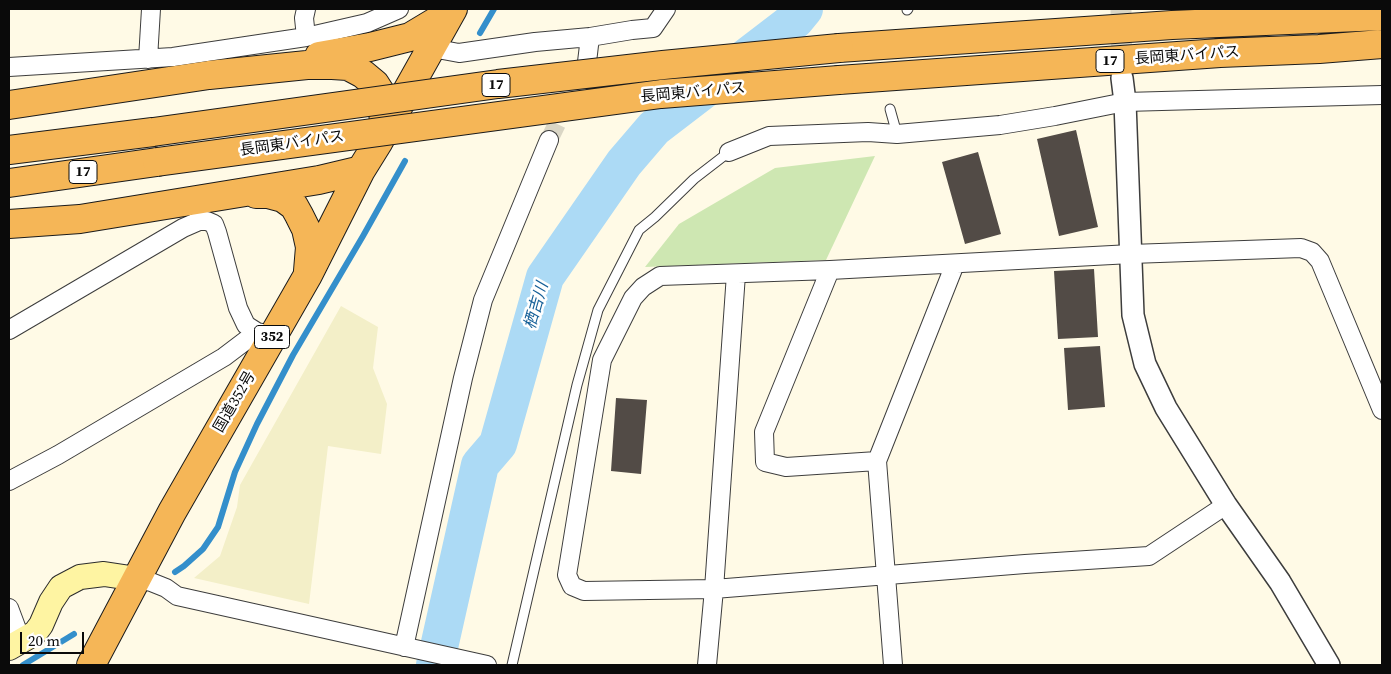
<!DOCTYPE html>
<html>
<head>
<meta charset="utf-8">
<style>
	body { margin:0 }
	#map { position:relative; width:1391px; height:674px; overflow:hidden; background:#fffae6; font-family:"Source Serif 4",serif }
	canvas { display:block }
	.frame { position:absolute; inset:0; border:10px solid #0a0a0a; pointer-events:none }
	.scale { position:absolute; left:20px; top:632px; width:64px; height:22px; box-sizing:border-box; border:2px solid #0a0a0a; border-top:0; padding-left:6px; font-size:15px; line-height:18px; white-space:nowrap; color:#0a0a0a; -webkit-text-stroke:4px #fff; paint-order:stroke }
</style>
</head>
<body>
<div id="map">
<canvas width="1391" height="674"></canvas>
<div class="frame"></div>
<div class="scale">20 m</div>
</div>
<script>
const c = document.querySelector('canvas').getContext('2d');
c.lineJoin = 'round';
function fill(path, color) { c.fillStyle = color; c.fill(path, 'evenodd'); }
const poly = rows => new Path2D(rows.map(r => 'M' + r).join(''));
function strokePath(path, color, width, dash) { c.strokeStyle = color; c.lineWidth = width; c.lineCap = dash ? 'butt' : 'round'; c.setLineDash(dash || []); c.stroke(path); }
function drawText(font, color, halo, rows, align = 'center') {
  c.font = font + ' "Source Serif 4","Noto Sans JP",serif'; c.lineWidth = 5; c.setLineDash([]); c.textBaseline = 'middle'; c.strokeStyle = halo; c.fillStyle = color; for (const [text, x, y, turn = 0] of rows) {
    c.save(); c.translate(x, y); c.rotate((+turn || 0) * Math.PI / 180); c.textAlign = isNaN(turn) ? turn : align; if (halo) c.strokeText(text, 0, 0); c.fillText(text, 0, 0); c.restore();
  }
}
fill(poly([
	[341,306,378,327,373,368,387,404,381,454,328,446,309,604,194,578,220,556,237,507,240,485]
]), '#f3efc8');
fill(poly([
	[875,156,826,260,645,267,679,224,775,168]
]), '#cee7b2');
strokePath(poly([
	[480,33,494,9],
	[175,572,184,566,203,549,218,527,235,472,257,424,293,355,363,236,405,161],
	[23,665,74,634]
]), '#348fcb', 6);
strokePath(poly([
	[435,665,480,465,498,444,545,277,624,163,654,128,795,20,804,9]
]), '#acdaf5', 38);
fill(poly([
	[1076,130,1098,227,1059,236,1037,139],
	[978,152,1001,234,965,244,942,162],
	[1094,269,1098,337,1058,339,1054,271],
	[1100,346,1105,407,1068,410,1064,348],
	[616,398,647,400,641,474,611,471]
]), '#524b46');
strokePath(poly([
	[549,140,584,69]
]), '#dad6c5', 18, [18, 9]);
strokePath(poly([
	[1121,9,1122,75]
]), '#dad6c5', 21, [21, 11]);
const service = poly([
	[907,10,908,9],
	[890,109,897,134],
	[512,665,577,385,598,310,639,230,655,217,694,179,729,152]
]);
const minor = poly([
	[306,9,304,18,306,37],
	[432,48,459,53,535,42,590,37,632,30,653,28,666,9],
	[148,59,151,9],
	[587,62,590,37],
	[9,67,173,57,306,37,367,23,399,9],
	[729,152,769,136,868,132,897,134,1000,125,1055,116,1125,102,1382,95],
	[830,270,764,432,765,462,786,467,877,461],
	[9,330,183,228,199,221,207,221,214,224,217,232,238,308,246,325,257,332],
	[9,481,58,455,224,357,257,332,268,334],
	[1226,505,1149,556,1025,564,714,589,584,591,572,586,567,575,602,360,633,298,643,287,660,276,830,270,1131,254,1301,248,1312,252,1320,261,1382,410],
	[137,579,151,582,166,588,177,596,487,665],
	[9,608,21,640],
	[404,647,463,378,483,300,549,140],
	[707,665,714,589,736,274],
	[893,665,877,461,955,264]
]);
const tertiary = poly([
	[1122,78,1125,102,1133,315,1145,364,1166,408,1226,505,1280,582,1329,665]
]);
const secondary = poly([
	[9,648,35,633,41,625,51,602,61,587,80,577,104,574,137,579]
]);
const trunk = poly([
	[839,48,1172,25,1382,16],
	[319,56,370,47,410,37,450,13],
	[839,80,1220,53,1319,49,1382,44],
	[9,105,209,75,307,65,332,65,348,66,363,74,375,84,382,95,384,124],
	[9,150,153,132],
	[9,183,157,162],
	[256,194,268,194,283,198,294,206,299,215,306,229,310,247,308,271],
	[9,224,80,219,319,180,361,170],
	[91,665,172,512,308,275,361,170,379,141,453,9]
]);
strokePath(service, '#3d3d3d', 11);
strokePath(minor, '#3d3d3d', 20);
strokePath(tertiary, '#3d3d3d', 24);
strokePath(secondary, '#2c2c2c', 26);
strokePath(trunk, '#1b1b1b', 30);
strokePath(service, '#fff', 9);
strokePath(minor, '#fff', 18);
strokePath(tertiary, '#fff', 21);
strokePath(secondary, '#fef4a2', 24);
strokePath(trunk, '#f5b657', 28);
const trunkBridge = poly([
	[153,132,498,84,663,65,839,48],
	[157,162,661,94,839,80]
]);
strokePath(trunkBridge, '#1b1b1b', 30, []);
strokePath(trunkBridge, '#f5b657', 28);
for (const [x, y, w] of [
	[1110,61,28],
	[496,85,28],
	[83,172,28],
	[272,337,35]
]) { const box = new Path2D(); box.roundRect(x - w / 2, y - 11.5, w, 23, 4); c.fillStyle = '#fff'; c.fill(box); strokePath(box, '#0a0a0a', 1); }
drawText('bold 14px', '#0a0a0a', null, [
	["17",1110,61],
	["17",496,85],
	["17",83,172],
	["352",272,337]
]);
drawText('15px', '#0a0a0a', '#fff', [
	["長岡東バイパス",1187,56,-4],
	["長岡東バイパス",693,93,-5],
	["長岡東バイパス",292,144,-8],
	["国道352号",235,402,-60]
]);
drawText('italic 16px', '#166098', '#fff', [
	["栖吉川",537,306,-74]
]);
</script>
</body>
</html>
